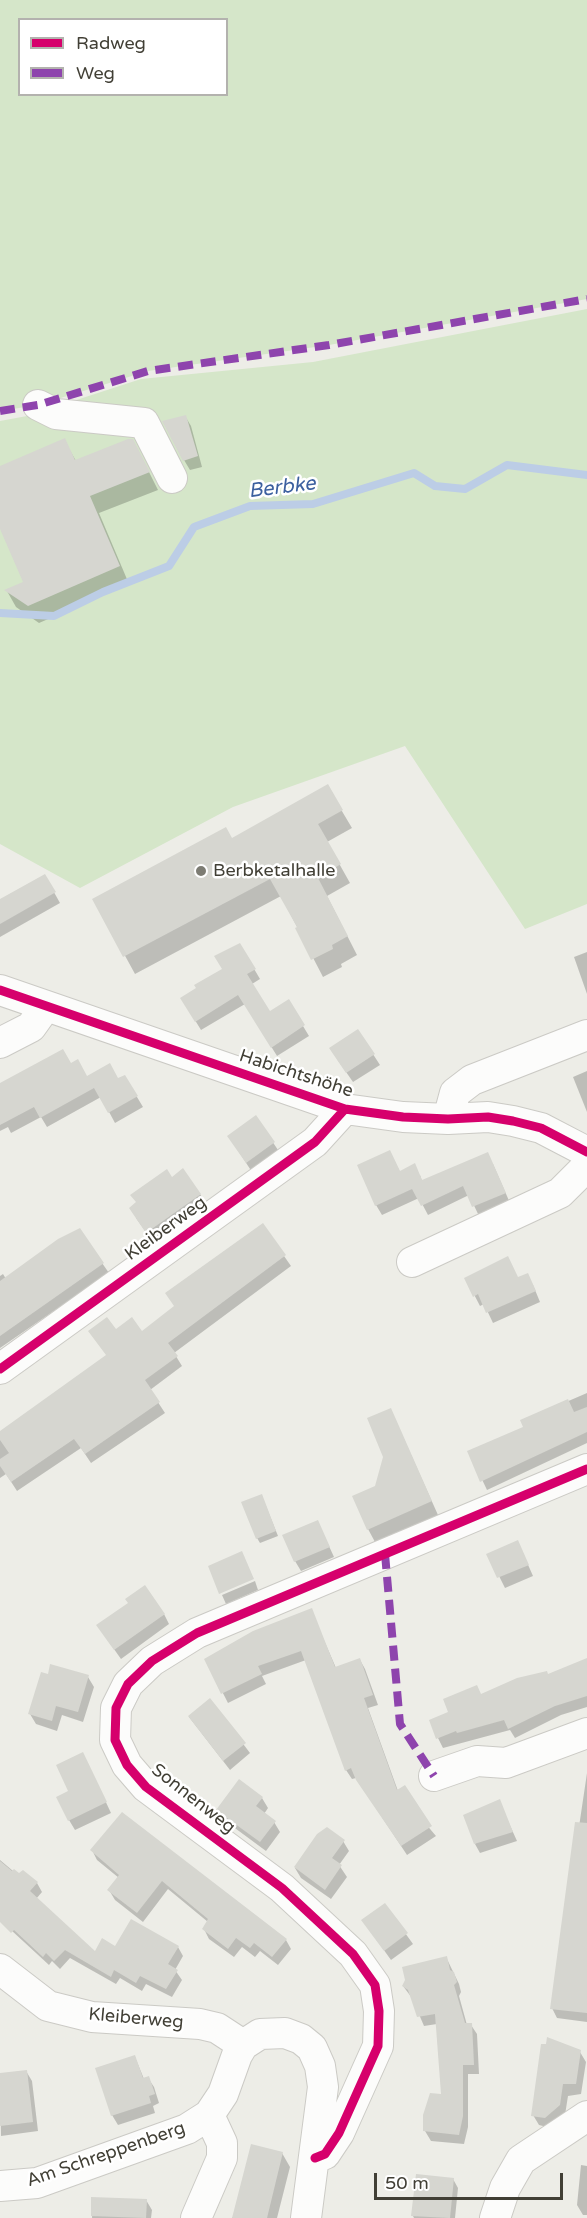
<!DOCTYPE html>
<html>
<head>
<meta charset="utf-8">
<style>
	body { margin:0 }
	#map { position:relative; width:587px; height:2218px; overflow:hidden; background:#edede7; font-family:"Varela Round",sans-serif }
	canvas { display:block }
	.legend { position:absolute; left:18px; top:18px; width:210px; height:78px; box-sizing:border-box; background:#fff; border:2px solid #b3b2ae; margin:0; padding:8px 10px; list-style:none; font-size:18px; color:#413f35 }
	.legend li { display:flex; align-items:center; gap:12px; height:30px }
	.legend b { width:30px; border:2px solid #b3b2ae }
	.scale { position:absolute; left:374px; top:2173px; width:189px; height:27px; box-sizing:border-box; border:3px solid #413f35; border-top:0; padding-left:8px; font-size:18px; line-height:21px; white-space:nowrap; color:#413f35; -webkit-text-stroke:4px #fff; paint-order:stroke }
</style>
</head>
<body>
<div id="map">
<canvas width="587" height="2218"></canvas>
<ul class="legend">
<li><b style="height:8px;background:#d6006c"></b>Radweg</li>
<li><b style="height:8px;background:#8e44ad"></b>Weg</li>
</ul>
<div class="scale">50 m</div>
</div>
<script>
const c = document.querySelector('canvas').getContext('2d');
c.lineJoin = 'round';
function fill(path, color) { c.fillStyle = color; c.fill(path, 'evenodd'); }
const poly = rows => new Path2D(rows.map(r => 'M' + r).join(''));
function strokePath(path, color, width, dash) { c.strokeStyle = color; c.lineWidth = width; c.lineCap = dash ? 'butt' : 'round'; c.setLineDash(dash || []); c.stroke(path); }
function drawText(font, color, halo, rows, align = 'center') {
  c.font = font + ' "Varela Round",sans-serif'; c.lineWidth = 5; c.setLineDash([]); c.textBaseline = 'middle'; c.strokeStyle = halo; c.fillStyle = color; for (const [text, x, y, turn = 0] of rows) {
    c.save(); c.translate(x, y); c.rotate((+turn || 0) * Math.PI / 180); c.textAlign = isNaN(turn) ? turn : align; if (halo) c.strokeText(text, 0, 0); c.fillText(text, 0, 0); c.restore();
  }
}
fill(poly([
	[0,0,587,0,587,299,329,345,148,371,38,405,0,411],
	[20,20,226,20,226,94,20,94],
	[587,309,587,904,525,929,405,746,233,807,80,888,0,844,0,421,27,416,141,379,313,362]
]), '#d5e6c9');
fill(poly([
	[185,416,191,426,202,467,190,470,184,460],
	[64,440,76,461,142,458,158,490,99,513,129,584,39,623,16,607,7,591,25,583,0,525,0,467],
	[327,786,352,828,327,842,350,883,327,896,357,955,341,964,342,967,323,977,281,896,135,974,94,899,232,840],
	[45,876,60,903,0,937,0,901],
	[240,945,260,979,252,984,270,1013,288,1001,309,1036,277,1056,245,1004,201,1030,182,999,224,969],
	[587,952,587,994,574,957],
	[358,1031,380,1065,353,1082,337,1059],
	[73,1070,87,1078,118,1080,125,1077,143,1107,115,1123,101,1097,47,1127,41,1117,11,1133,8,1127,0,1131,0,1084],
	[587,1071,587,1112,573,1077],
	[256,1117,280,1153,252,1172,235,1146],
	[390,1152,400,1172,420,1175,422,1181,493,1164,510,1203,479,1216,469,1195,428,1215,419,1198,382,1215,376,1205],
	[171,1179,200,1194,206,1204,153,1242,136,1218],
	[263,1226,291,1266,174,1353,182,1366,150,1390,165,1413,91,1463,81,1448,17,1491,6,1474,0,1478,0,1433,107,1356,116,1331,142,1333,175,1307],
	[79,1230,109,1273,0,1348,0,1276,3,1274,6,1279],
	[466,1279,518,1279,533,1285,540,1302,493,1323,484,1304,480,1306],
	[587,1393,587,1443,487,1490,469,1452,525,1428,522,1421],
	[391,1410,438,1515,375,1542,368,1529,384,1457],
	[264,1501,278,1536,260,1543,257,1538],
	[318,1522,334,1557,301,1571,295,1561],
	[518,1542,533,1576,505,1588,488,1554],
	[255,1581,258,1590,226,1604,222,1595],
	[130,1604,164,1614,169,1624,121,1659,104,1635],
	[311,1610,336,1668,360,1660,365,1669,378,1705,368,1708,398,1791,436,1836,407,1855,356,1778,352,1779,346,1770,306,1660,262,1676,266,1684,228,1703,206,1660],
	[587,1660,587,1707,561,1715,515,1738,510,1730,443,1748,438,1738,481,1695,548,1676],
	[49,1676,88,1677,94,1687,83,1722,62,1715,57,1731,36,1724,30,1714],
	[210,1700,250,1753,230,1770,189,1717],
	[88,1764,111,1813,75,1830,69,1820,70,1791],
	[587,1773,587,2022,557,2018,552,2008],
	[262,1798,268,1808,264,1814,274,1822,280,1832,266,1851,224,1820,218,1810],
	[499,1801,517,1841,480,1853,475,1844],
	[122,1814,286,1940,291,1949,278,1965,260,1951,255,1957,242,1947,234,1957,209,1939,204,1929,208,1922,168,1889,143,1922,115,1900,109,1890,119,1878,97,1860,92,1850],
	[343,1841,349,1851,339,1865,347,1877,331,1899,301,1878,295,1868],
	[0,1860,19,1876,37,1883,42,1892,36,1899,95,1953,116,1948,178,1947,183,1956,175,1970,182,1980,172,1997,146,1984,142,1991,120,1978,116,1984,70,1958,60,1969,52,1961,49,1965,11,1930,0,1914],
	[385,1905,413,1944,391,1960,363,1921],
	[446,1957,459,1984,461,1992,459,1996,467,2025,471,2025,477,2034,479,2074,468,2074,468,2127,464,2144,431,2141,425,2131,442,2095,437,2024,424,2026,412,1998,403,1986],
	[548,2045,580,2052,586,2062,581,2094,568,2096,565,2115,551,2128,539,2125,533,2115],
	[135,2057,144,2079,148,2078,154,2087,159,2103,153,2106,155,2113,118,2125,112,2115],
	[26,2071,32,2081,38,2131,1,2136,0,2075],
	[282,2153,290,2167,277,2218,232,2218],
	[581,2165,587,2166,587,2215,583,2215,577,2205],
	[453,2179,458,2188,455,2218,414,2218,413,2216],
	[93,2198,146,2200,152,2210,151,2218,92,2218]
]), '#0003');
strokePath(poly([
	[0,613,54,616,103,592,169,566,194,527,250,506,313,504,414,473,435,486,465,489,507,465,587,475]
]), '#bccde6', 8);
fill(poly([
	[186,415,198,456,183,461,162,421],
	[65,438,75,460,128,439,133,439,150,472,90,496,120,566,28,606,4,590,23,582,0,529,0,466],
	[328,784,343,810,318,824,341,864,318,878,348,936,332,945,333,949,311,960,295,928,297,927,270,879,123,957,92,899,226,827,232,838],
	[45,874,56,892,0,924,0,899],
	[240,943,256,969,247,974,270,1011,289,999,305,1025,271,1048,238,995,195,1022,180,998,196,988,194,985,222,969,214,956],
	[358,1029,375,1054,346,1073,329,1048],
	[63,1049,71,1063,78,1059,87,1076,110,1063,118,1078,125,1075,138,1096,108,1113,94,1088,40,1118,34,1107,0,1125,0,1083],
	[256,1115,275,1142,246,1163,227,1136],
	[390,1150,400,1171,415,1163,422,1180,488,1152,506,1193,472,1207,463,1186,421,1206,412,1189,375,1206,357,1165],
	[183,1168,201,1194,146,1233,129,1208,136,1202,130,1195,167,1169,172,1177],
	[263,1223,286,1255,168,1343,178,1356,145,1380,160,1402,85,1454,74,1439,11,1482,0,1466,0,1459,9,1453,0,1440,0,1431,106,1355,88,1331,107,1317,116,1329,132,1317,142,1331,174,1306,165,1293],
	[80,1228,104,1263,0,1336,0,1281,58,1239],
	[508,1256,518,1277,528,1273,536,1291,486,1313,478,1294,473,1297,464,1278],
	[568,1399,574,1412,587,1407,587,1432,480,1482,467,1451,523,1427,520,1420],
	[391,1408,432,1501,367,1530,352,1496,375,1486,383,1457,367,1418],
	[262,1494,276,1531,256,1539,241,1502],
	[318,1520,330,1547,294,1562,282,1535],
	[518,1540,529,1565,497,1578,486,1554],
	[242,1551,254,1579,219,1594,208,1566],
	[145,1585,165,1614,114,1650,96,1625,128,1603,125,1599],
	[312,1608,335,1667,360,1658,373,1695,364,1698,397,1790,405,1785,432,1826,401,1846,356,1780,351,1768,345,1771,301,1651,258,1666,262,1674,221,1694,204,1659,253,1631],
	[587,1658,587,1696,555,1706,508,1729,504,1720,457,1733,456,1731,436,1739,429,1720,448,1712,443,1699,477,1685,481,1694,517,1678,547,1671,548,1674],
	[50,1664,89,1675,78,1712,56,1706,52,1721,28,1714,41,1672,48,1674],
	[210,1698,246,1743,223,1761,188,1716],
	[83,1752,107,1802,68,1821,56,1797,68,1791,56,1765],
	[239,1779,263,1797,256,1806,276,1821,260,1842,216,1810],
	[500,1799,513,1832,474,1844,463,1815],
	[122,1812,287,1939,272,1957,254,1943,250,1948,236,1938,228,1949,202,1929,208,1919,162,1881,137,1913,107,1890,119,1875,90,1850],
	[575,1822,587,1823,587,2013,550,2009],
	[327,1827,345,1840,332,1858,342,1865,325,1890,294,1867,317,1834],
	[0,1861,12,1871,14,1869,19,1873,23,1870,38,1882,30,1891,95,1951,102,1938,115,1946,131,1919,179,1946,168,1964,178,1970,166,1989,140,1976,136,1983,114,1970,111,1977,65,1950,54,1961,46,1953,43,1957,14,1930,11,1933,0,1922],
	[385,1903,408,1933,384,1951,361,1920],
	[447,1956,450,1970,454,1972,457,1982,454,1985,465,2023,472,2023,474,2065,463,2065,463,2116,459,2135,423,2131,423,2115,430,2093,441,2094,435,2014,417,2017,408,1990,402,1986,405,1980,402,1967],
	[547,2037,581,2050,576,2084,563,2084,560,2105,545,2118,531,2116,541,2044,546,2044],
	[135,2055,143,2078,149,2076,155,2094,149,2096,151,2103,111,2116,95,2068],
	[27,2070,33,2122,0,2126,0,2073],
	[251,2144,283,2152,267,2218,232,2218],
	[416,2174,454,2178,450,2218,411,2216],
	[91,2197,147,2199,146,2218,91,2216]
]), '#d6d6d0');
const minor = poly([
	[38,405,56,414,144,423,172,478],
	[0,990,345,1109,403,1117,448,1119,488,1117,513,1121,541,1128,587,1152],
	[0,1043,31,1027,46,1006],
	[448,1119,455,1093,472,1080,587,1035],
	[412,1262,560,1193,587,1166],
	[0,1369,315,1142,345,1109],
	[434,1776,477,1761,506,1763,587,1733],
	[0,1969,48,2006,92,2017,200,2024,217,2028,243,2045],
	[315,2158,325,2154,339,2133,378,2046,379,2011,375,1985,353,1954,282,1888,146,1787,127,1765,115,1740,116,1708,128,1684,152,1661,197,1633,587,1469],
	[0,2186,37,2183,187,2129,209,2115,223,2094,237,2055,243,2045,260,2034,285,2033,301,2039,312,2048,320,2066,323,2087,306,2218],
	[196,2218,222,2158,222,2143,209,2115],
	[495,2218,505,2188,521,2160,587,2116]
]);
strokePath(minor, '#cbcac5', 32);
strokePath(minor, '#fcfcfb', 30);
strokePath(poly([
	[0,411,38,405,148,371,329,345,587,299],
	[385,1554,400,1724,434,1776]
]), '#8e44ad', 8, [15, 8]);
strokePath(poly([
	[0,990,345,1109,403,1117,448,1119,488,1117,513,1121,541,1128,587,1152],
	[0,1369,315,1142,345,1109],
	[315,2158,325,2154,339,2133,378,2046,379,2011,375,1985,353,1954,282,1888,146,1787,127,1765,115,1740,116,1708,128,1684,152,1661,197,1633,587,1469]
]), '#d6006c', 9);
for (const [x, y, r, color] of [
	[201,871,6,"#7d7c73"]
]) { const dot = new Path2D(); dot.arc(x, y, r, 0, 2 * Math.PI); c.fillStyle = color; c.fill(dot); strokePath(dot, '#fff', 2); }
drawText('18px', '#413f35', '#fff', [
	["Berbketalhalle",213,871]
], 'left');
drawText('18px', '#413f35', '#fff', [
	["Habichtshöhe",296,1074,18],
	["Kleiberweg",166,1229,-36],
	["Sonnenweg",193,1799,38],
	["Kleiberweg",136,2019,5],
	["Am Schreppenberg",106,2155,-19]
]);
drawText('italic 20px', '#3c609f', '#fff', [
	["Berbke",282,488,-7]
]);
</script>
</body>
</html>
